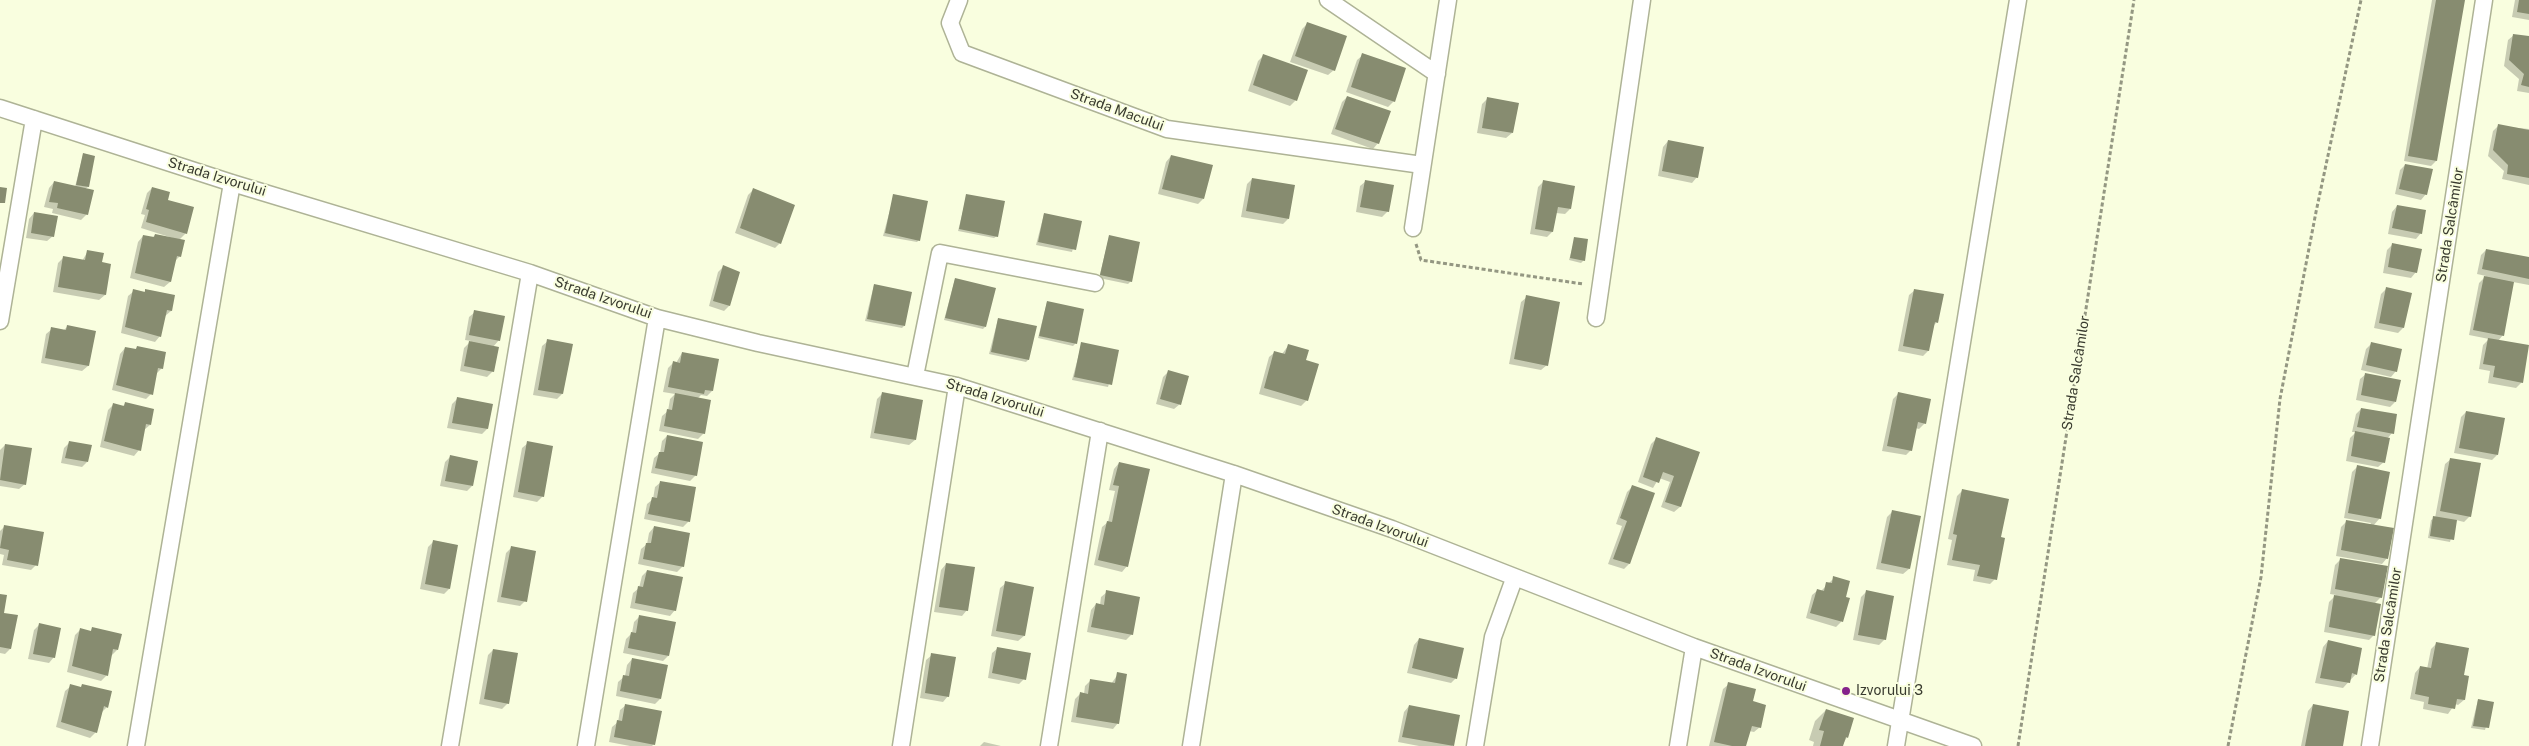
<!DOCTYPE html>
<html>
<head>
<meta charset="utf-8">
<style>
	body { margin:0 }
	canvas { display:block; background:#f9fedf }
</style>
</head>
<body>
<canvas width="2529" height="746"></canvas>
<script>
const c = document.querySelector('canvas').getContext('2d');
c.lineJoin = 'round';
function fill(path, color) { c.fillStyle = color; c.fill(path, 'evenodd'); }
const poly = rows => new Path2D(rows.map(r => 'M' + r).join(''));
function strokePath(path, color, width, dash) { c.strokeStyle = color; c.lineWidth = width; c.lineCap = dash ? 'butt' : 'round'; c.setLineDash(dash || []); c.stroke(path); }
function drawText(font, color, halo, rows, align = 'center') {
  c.font = font + ' "Public Sans",sans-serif'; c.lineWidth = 4; c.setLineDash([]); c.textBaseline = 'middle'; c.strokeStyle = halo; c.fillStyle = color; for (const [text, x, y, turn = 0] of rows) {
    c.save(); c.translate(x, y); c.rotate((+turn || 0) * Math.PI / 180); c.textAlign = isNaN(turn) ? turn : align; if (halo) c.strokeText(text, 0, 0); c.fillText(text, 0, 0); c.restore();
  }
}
fill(poly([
	[2432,0,2464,0,2436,161,2431,166,2404,161],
	[2515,0,2529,0,2529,20,2512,17],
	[1308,23,1334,70,1328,75,1290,62,1302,29],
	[2514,35,2529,37,2529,93,2517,91,2519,79,2504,66,2508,40],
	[1363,55,1394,101,1388,107,1346,92,1357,60],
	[1263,56,1296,100,1290,106,1248,91,1258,61],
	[1347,97,1378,143,1373,149,1331,134,1342,102],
	[1488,98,1512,133,1506,138,1477,133,1482,104],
	[2498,126,2529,129,2529,185,2502,179,2504,171,2488,156,2493,131],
	[1668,141,1697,177,1692,183,1658,176,1663,147],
	[83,155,88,187,85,189,87,214,81,220,52,213,53,209,44,207,49,188,54,182,75,187],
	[1171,156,1203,199,1198,204,1158,194,1166,162],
	[2405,165,2426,194,2421,200,2395,194,2400,170],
	[1252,179,1288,219,1283,224,1241,217,1247,184],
	[1366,181,1388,211,1382,217,1356,212,1360,186],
	[1544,181,1570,209,1565,214,1556,213,1552,232,1547,237,1530,234,1538,187],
	[152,188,186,233,179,240,141,228,145,215,141,214,147,193],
	[753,190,780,243,775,248,735,233,748,195],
	[894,195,919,240,917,242,883,236],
	[967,195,997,236,994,238,958,231],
	[2397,206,2421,233,2416,239,2388,234,2392,212],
	[34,213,53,236,47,241,26,238,29,219],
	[1044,214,1080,222,1072,252,1036,245],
	[155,235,180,256,174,262,170,282,164,287,130,278,138,242,143,236,152,238],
	[1109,237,1131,281,1128,284,1099,278],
	[1575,238,1584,260,1581,263,1569,260],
	[2392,245,2416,272,2411,278,2383,273,2387,250],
	[2486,250,2529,258,2529,285,2513,282,2503,335,2498,341,2522,382,2516,388,2488,383,2490,371,2479,369,2483,345,2489,339,2469,335,2479,283,2486,276,2477,274,2481,255],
	[88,251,100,263,110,265,105,295,99,300,53,292,58,263,63,258,82,261],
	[723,267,729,306,724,311,709,306,718,272],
	[955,279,985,327,983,329,944,320],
	[874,285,904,326,902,328,865,321],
	[2386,289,2403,328,2398,333,2374,328,2381,294],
	[146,290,174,296,171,311,164,317,160,336,155,342,121,333,128,296,134,291,143,293],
	[1915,290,1937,322,1933,326,1928,351,1923,356,1898,351,1909,295],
	[1527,297,1547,365,1541,370,1509,364,1521,302],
	[1047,302,1076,343,1073,346,1038,338],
	[475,312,499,340,493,347,493,371,487,377,460,371,464,348,471,341,465,340,469,317],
	[998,319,1028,360,1026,362,989,354],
	[67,327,94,332,88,366,82,371,41,363,46,334,52,329,63,331],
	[548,341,571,345,562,394,557,399,533,395,542,346],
	[1082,343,1118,351,1108,387,1072,380],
	[2371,344,2396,371,2391,377,2361,370,2366,349],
	[1288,346,1304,361,1307,400,1301,406,1259,394,1269,357,1275,352,1282,354],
	[125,348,134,350,137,348,162,368,156,374,151,394,146,399,112,390,120,354],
	[682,353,712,391,707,396,701,395,698,398,704,433,698,439,659,431,662,416,668,411,670,399,675,394,663,392,668,368,673,363,676,363],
	[1168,372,1180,404,1174,409,1156,404,1163,377],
	[2366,374,2395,402,2390,407,2356,400,2360,379],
	[882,394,915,440,909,445,870,438,877,399],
	[1898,394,1925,423,1919,429,1915,428,1911,450,1906,455,1882,451,1893,399],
	[457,399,492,405,487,429,482,434,447,428,452,404],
	[125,404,150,425,144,430,139,450,134,456,100,447,108,410,113,405,122,407],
	[2361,409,2392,433,2387,439,2384,462,2378,467,2346,461,2350,438,2356,432,2352,432,2356,414],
	[2466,412,2497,455,2492,460,2454,453,2461,417],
	[667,436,696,475,690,481,651,473,654,458,660,453,662,441],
	[1657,438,1699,453,1680,507,1674,512,1661,507,1670,482,1659,478,1653,488,1638,482,1651,444],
	[70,442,87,462,82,467,61,463,64,448],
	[528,443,543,496,537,502,513,497,522,448],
	[5,445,25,484,19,489,0,486,0,450],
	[450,457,472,486,467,491,440,486,445,462],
	[2451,459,2470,516,2464,522,2456,520,2450,542,2428,538,2431,520,2435,518,2445,464],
	[1119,463,1127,566,1122,572,1094,565,1102,527,1108,522,1115,491,1109,490,1114,469],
	[2357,467,2380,518,2373,526,2387,558,2382,564,2336,556,2341,527,2347,521,2370,525,2371,523,2344,518,2352,472],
	[661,482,689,521,683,527,644,519,647,504,653,499,655,487],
	[1632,487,1629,564,1624,569,1608,564,1622,526,1616,524,1627,492],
	[1962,491,2000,538,1995,579,1990,584,1973,581,1975,570,1947,565,1952,540,1948,539,1957,496],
	[1892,512,1909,569,1903,574,1876,569,1887,517],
	[5,526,36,565,31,570,2,565,4,555,0,554,0,531],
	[654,527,683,566,677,572,638,564,641,549,647,544,649,533],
	[433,542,449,589,444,594,420,589,428,547],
	[511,548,525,601,520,606,497,602,506,553],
	[2341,559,2381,597,2374,604,2374,635,2369,640,2324,632,2329,602,2336,595,2330,594,2335,565],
	[946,564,967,610,962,616,934,612,941,570],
	[647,571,675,610,670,616,630,608,633,593,639,588,642,576],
	[1834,578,1844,598,1848,599,1841,622,1836,627,1806,618,1812,595,1818,590,1821,591],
	[1006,583,1024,636,1018,641,991,636,1000,588],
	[1107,592,1132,634,1126,640,1087,632,1091,610,1096,604,1100,605,1101,597],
	[1866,592,1885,639,1879,645,1853,640,1861,597],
	[0,595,10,649,5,654,0,653],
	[640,616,668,656,663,661,623,653,626,639,632,633,634,622],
	[39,625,54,657,49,663,28,659,34,630],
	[92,629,117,650,111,656,107,675,101,681,67,672,75,635,80,630,90,632],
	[1419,639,1456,678,1451,683,1407,673,1414,645],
	[2328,641,2356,674,2343,688,2315,683,2323,647],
	[2436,644,2462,676,2464,700,2458,705,2455,704,2448,714,2423,709,2424,702,2410,699,2415,673,2420,667,2427,669,2431,649],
	[998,648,1024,679,1019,684,988,678,992,653],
	[493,650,508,703,502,709,479,704,488,655],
	[932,655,948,696,943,702,920,698,926,660],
	[632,659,660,699,655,704,616,696,618,682,625,676,627,665],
	[1118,674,1118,723,1113,729,1071,722,1075,699,1080,694,1084,694,1085,686,1091,680,1111,684],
	[1729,684,1760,727,1754,732,1749,731,1745,746,1709,746,1723,689],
	[71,686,107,707,102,712,96,732,90,738,56,727,65,691],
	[2478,700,2493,703,2485,730,2471,728],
	[626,705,654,744,652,746,630,746,609,742,612,727,618,722,620,710],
	[2313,705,2342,746,2301,746,2308,711],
	[1409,706,1458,716,1452,746,1419,746,1398,742,1404,712],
	[1826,710,1847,737,1842,746,1813,746,1814,742,1809,740,1815,721],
	[984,742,1001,746,980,746]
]), '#0003');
fill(poly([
	[2436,0,2465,0,2437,161,2408,156],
	[2519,0,2529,0,2529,14,2517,12],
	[1307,22,1347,36,1335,71,1295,56],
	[2513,34,2529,36,2529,87,2521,85,2524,74,2509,60],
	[1362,53,1406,68,1395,102,1351,87],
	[1263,54,1308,70,1297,101,1253,85],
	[1347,96,1391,111,1379,144,1335,129],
	[1487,97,1519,103,1513,133,1482,128],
	[2498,124,2529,130,2529,178,2507,174,2508,165,2493,150],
	[1668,140,1704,147,1698,178,1662,171],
	[83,153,95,156,89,187,76,185],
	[1171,155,1213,165,1204,199,1162,189],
	[2405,164,2433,169,2427,195,2399,189],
	[1252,178,1295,185,1289,219,1246,211],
	[1365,180,1394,185,1389,212,1360,207],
	[1543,180,1575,186,1571,209,1558,207,1553,232,1535,229],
	[54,181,94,190,88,215,57,208,58,203,49,202],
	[0,187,7,188,5,203,0,203],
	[152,187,170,192,168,200,194,207,187,234,146,222,149,210,146,209],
	[753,188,795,205,781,244,740,228],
	[893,194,928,201,920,241,885,233],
	[966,194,1005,201,998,237,959,229],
	[2397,205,2426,210,2422,234,2392,228],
	[34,212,58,216,54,237,31,233],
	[1044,213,1082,221,1076,250,1038,242],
	[155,234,185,240,181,257,177,256,171,282,135,273,143,235,154,237],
	[1109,235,1140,242,1132,282,1100,275],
	[1574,237,1588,239,1585,261,1570,258],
	[2392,243,2422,249,2417,273,2388,267],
	[2486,249,2529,257,2529,279,2482,269],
	[87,250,104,253,102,262,111,264,106,295,58,287,63,256,85,260],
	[723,265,740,272,730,306,713,301],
	[2484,276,2514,282,2504,336,2473,330],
	[955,278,996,288,986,327,945,318],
	[874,284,912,292,905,326,867,319],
	[2386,287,2412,293,2404,328,2379,323],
	[133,289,145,292,145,289,175,295,172,311,167,310,161,337,125,327],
	[1914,289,1944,294,1938,323,1935,322,1929,351,1903,346],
	[1526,295,1560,302,1548,366,1514,359],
	[1047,301,1084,309,1077,344,1039,336],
	[474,310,505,316,500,341,469,335],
	[998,318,1037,326,1029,360,991,352],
	[67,325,96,331,89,366,45,358,51,327,66,330],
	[2488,338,2529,345,2523,383,2493,377,2495,366,2483,364],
	[547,339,573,344,563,394,538,390],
	[469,341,499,347,494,372,464,366],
	[1081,342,1119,350,1112,385,1074,377],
	[2371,342,2402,349,2397,372,2366,365],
	[1288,344,1309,350,1306,360,1319,364,1308,401,1264,388,1274,351,1285,354],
	[137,346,166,352,163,369,158,368,153,395,116,385,125,347,136,349],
	[682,352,719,359,713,391,705,390,704,394,668,387,673,361,680,363],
	[1168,370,1189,376,1181,405,1160,399],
	[2365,373,2401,380,2396,402,2361,395],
	[882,392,923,400,916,440,874,433],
	[1898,392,1931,399,1926,424,1918,422,1912,451,1887,446],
	[675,393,711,400,705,434,664,426,667,409,672,410],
	[457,397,493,404,488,429,452,423],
	[125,402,154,409,151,425,146,424,141,451,104,441,113,403,124,406],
	[2361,408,2397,414,2394,434,2357,427],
	[2466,411,2505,418,2498,455,2459,448],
	[2355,431,2390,438,2385,463,2351,456],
	[667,435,703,442,697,476,655,468,659,452,664,452],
	[1656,437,1700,452,1681,507,1665,502,1674,476,1663,472,1659,483,1643,477],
	[69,441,92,445,88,462,65,458],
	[527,441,553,446,544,497,518,492],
	[5,444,32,448,26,485,0,480],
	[450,455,478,461,473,486,445,481],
	[2450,458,2481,463,2471,517,2440,511],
	[1119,462,1150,469,1128,567,1098,560,1107,521,1112,522,1119,486,1113,485],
	[2357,465,2390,472,2381,519,2348,513],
	[660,481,696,487,690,522,648,514,652,497,657,498],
	[1632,485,1655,493,1630,564,1613,559,1627,521,1620,518],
	[1962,489,2009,499,2001,537,2005,538,1997,580,1977,576,1980,565,1952,560,1957,535,1953,534],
	[1892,510,1921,516,1910,569,1881,563],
	[2433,516,2457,520,2454,540,2430,536],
	[2346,520,2394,528,2388,559,2341,550],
	[4,525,44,532,38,566,7,560,9,550,0,548],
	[654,526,690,533,684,567,643,559,646,543,651,543],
	[433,540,458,545,450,589,425,584],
	[511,546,536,551,527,602,501,597],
	[2340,558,2388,566,2382,598,2335,589],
	[946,563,975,567,968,611,939,607],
	[647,570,683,577,676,611,635,603,638,586,643,587],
	[1833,576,1850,581,1846,597,1850,598,1843,622,1810,613,1817,589,1824,591,1826,582,1832,583],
	[1005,581,1034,587,1025,636,996,631],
	[1106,590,1140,597,1133,635,1091,627,1096,603,1104,605],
	[1866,590,1894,596,1886,640,1858,635],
	[0,594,7,595,4,613,18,615,11,649,0,647],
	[2334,595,2381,604,2375,636,2329,627],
	[639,615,676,622,669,656,628,648,631,632,636,633],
	[39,623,61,628,55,658,33,654],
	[92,627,122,634,118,650,113,649,108,676,72,666,80,628,91,631],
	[1419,638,1464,648,1457,679,1412,668],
	[2328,640,2362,648,2357,675,2352,673,2350,683,2320,678],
	[2436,642,2469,648,2464,675,2469,676,2465,700,2457,699,2455,709,2428,704,2429,697,2415,694,2420,666,2431,668],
	[997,647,1031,653,1026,680,992,673],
	[493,649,518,653,509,704,484,699],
	[931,653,956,657,949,697,925,693],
	[632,658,668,665,661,699,620,691,623,675,629,676],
	[1117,672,1127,674,1119,724,1076,717,1080,692,1088,694,1090,679,1115,683],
	[1728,682,1756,689,1753,701,1766,705,1761,728,1752,726,1746,746,1732,746,1714,742],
	[70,684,81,687,82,684,112,691,108,708,104,706,97,733,61,722],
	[2478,699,2494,702,2489,728,2473,726],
	[625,704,662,711,655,745,614,737,617,720,622,721],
	[2313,704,2349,711,2343,746,2305,746],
	[1409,705,1460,715,1454,746,1402,737],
	[1826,709,1854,718,1848,738,1846,737,1843,746,1820,746,1824,731,1819,730]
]), '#878c70');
const minor = poly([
	[959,0,950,23,962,53,1167,129,1422,165],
	[1328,0,1437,74],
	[0,108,232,183,530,273,657,318,758,343,957,386,1234,474,1392,529,1694,647,1973,746],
	[1413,228,1448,0],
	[1596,318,1642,0],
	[0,321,34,119],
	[915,376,940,253,1095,283],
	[136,746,232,183],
	[450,746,530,273],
	[586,746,657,318],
	[901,746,957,386],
	[1049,746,1100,431],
	[1191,746,1234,474],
	[1475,746,1493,637,1514,579],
	[1678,746,1694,647],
	[1896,746,2018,0],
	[2370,746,2484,0]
]);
strokePath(minor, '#aeb396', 19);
strokePath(poly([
	[1416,244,1421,260,1583,284],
	[2018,746,2134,0],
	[2228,746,2261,577,2280,399,2316,212,2361,0]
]), '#949782', 3, [4, 2.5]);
strokePath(minor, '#fff', 16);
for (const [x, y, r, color] of [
	[1846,691,5,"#84228b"]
]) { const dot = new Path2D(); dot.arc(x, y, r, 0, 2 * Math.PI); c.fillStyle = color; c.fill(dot); strokePath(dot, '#f9fedf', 2); }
drawText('14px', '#393b2f', '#f9fedf', [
	["Strada Macului",1117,110,20],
	["Strada Izvorului",217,177,17],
	["Strada Salcâmilor",2450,225,-81],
	["Strada Izvorului",603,298,19],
	["Strada Salcâmilor",2076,373,-81],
	["Strada Izvorului",995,398,17],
	["Strada Izvorului",1380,526,20],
	["Strada Salcâmilor",2388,625,-81],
	["Strada Izvorului",1758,670,20]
]);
drawText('14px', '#393b2f', '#f9fedf', [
	["Izvorului 3",1856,691]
], 'left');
</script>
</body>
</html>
